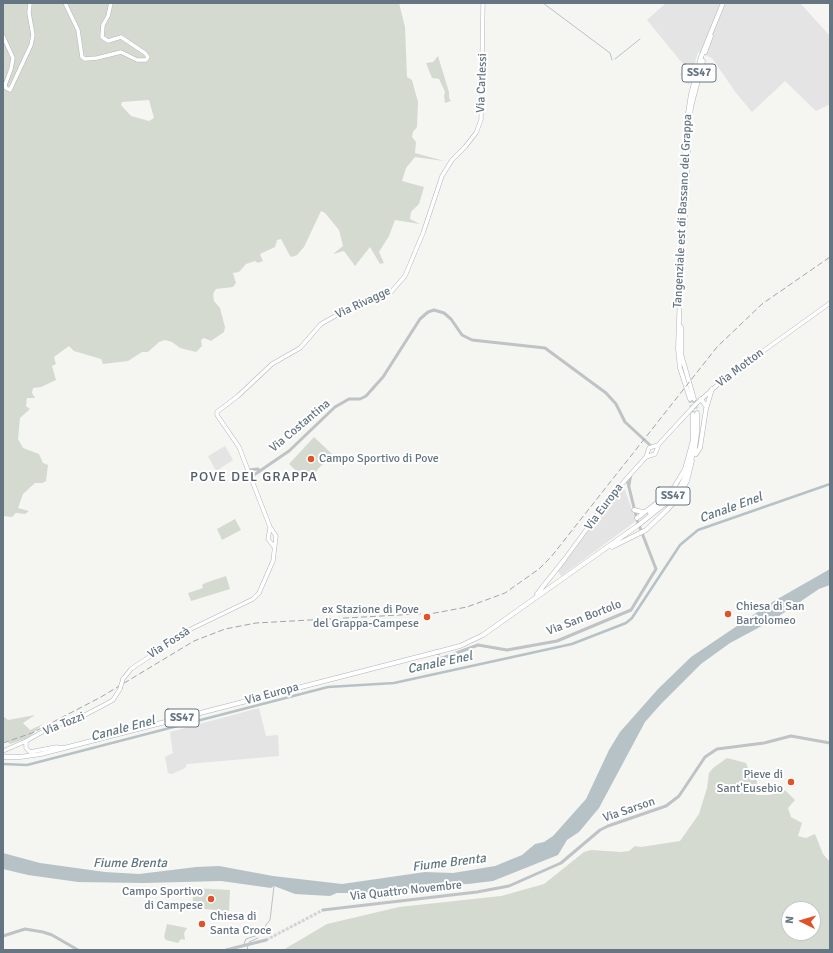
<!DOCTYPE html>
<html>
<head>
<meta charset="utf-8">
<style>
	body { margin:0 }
	#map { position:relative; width:833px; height:953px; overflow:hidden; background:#f5f5f2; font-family:Signika,sans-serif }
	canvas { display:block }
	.frame { position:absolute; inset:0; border:4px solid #657582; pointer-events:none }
	.north { position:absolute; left:781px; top:901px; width:40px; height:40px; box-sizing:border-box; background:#fff; border:1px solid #c1c8cd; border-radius:50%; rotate:275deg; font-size:11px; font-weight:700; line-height:16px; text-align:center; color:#657582 }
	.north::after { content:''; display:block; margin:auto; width:14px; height:18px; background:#df5328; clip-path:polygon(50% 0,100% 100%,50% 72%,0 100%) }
</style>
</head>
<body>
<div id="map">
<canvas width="833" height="953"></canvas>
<div class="frame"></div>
<div class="north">N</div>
</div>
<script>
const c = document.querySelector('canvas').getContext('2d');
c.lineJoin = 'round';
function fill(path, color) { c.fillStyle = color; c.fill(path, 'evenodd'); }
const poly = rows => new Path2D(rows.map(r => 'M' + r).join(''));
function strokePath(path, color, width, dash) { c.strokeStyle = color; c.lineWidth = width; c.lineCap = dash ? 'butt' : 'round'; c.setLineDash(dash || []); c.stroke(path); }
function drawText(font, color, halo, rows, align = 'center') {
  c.font = font + ' Signika,sans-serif'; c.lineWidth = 4; c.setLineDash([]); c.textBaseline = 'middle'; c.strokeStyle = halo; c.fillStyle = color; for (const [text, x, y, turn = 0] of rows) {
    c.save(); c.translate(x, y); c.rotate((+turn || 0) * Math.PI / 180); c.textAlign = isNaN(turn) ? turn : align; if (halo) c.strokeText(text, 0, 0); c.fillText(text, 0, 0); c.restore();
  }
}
fill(poly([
	[666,3,800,3,830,36,830,104,816,111,785,81,752,112,736,93,712,58,698,52,689,85,680,74,687,69,647,20],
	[225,446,233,460,216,471,208,456],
	[620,488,625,490,636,521,561,576,558,571],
	[259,708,266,736,278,735,279,756,187,764,185,768,172,774,168,773,165,757,173,753,170,732]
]), '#e3e4e3');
fill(poly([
	[3,3,399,3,405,27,407,77,412,80,418,102,417,127,413,132,412,137,416,142,415,153,444,161,415,157,406,168,402,181,424,187,419,204,411,212,410,219,420,224,395,220,389,236,379,252,384,263,380,264,370,247,355,266,344,251,333,254,343,246,339,230,325,213,321,211,304,247,297,255,292,257,290,256,281,239,277,240,275,247,260,254,263,261,258,263,255,261,246,264,239,272,233,273,236,283,233,287,216,289,213,294,214,301,220,308,225,327,224,332,211,341,204,338,201,340,202,346,196,352,180,348,172,342,165,340,159,342,148,352,142,352,128,361,103,364,101,359,74,351,69,346,54,357,56,364,52,366,56,380,41,387,33,388,32,393,35,398,27,398,26,406,30,409,20,418,18,439,23,448,39,454,43,463,48,465,46,481,42,483,35,483,23,494,18,508,29,511,25,514,16,513,12,517,3,516],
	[149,100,154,118,149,121,131,116,121,105,122,102],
	[438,56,449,92,449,98,451,101,445,103,444,96,445,92,439,79,432,78,426,63,433,62],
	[314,437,332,454,307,481,289,464],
	[235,519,241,530,222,540,217,529],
	[226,576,230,589,191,601,188,593,203,588,202,585,205,583],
	[35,715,23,723,30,730,43,724,28,738,10,744,7,741,3,742,3,716,8,720],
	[727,758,746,763,749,771,757,781,756,795,770,795,785,790,795,800,788,808,791,817,802,823,798,836,806,838,815,834,823,854,830,862,830,950,283,950,327,924,399,907,501,896,544,884,584,852,591,850,621,852,629,851,635,846,641,847,680,841,699,814,707,788,709,773,713,768],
	[789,909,813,909,813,933,789,933],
	[194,888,230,890,229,911,192,908],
	[167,924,187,928,184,933,185,940,181,939,178,943,166,940,164,937]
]), '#d5dad1');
fill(poly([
	[830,569,830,585,819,589,773,620,730,643,701,664,661,704,645,722,599,808,579,832,567,840,558,855,493,881,468,884,434,885,386,893,337,893,330,896,295,894,274,886,271,888,221,881,144,883,78,882,28,875,3,869,3,853,40,863,105,872,139,874,196,867,219,866,273,876,342,884,425,872,453,873,495,866,522,855,535,844,544,842,553,836,586,799,609,750,620,732,658,689,691,657,774,601]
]), '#b7c2c7');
strokePath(poly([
	[543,3,610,53,612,60],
	[615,59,640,39],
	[249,942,258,938],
	[244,944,246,939,258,935,270,920,274,886],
	[247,950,248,945]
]), '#b7c2c7', 1);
strokePath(poly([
	[3,764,27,765,328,687,394,683,572,644,626,623,632,618,680,545,698,530,830,484]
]), '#b7c2c7', 2.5);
strokePath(poly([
	[266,940,323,910]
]), '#d1d5d6', 3, [3, 1.5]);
strokePath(poly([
	[690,399,693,414],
	[694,399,697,413]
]), '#d1d5d6', 4, [4, 2]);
const secondary = poly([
	[65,3,78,30,82,57,85,59,97,58,121,52,137,60,146,60,148,57,145,53,121,37,108,41,102,37,103,25,108,16,111,3],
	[3,36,13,58,11,69,5,85,6,88,10,90,31,45,33,35,29,13,30,3],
	[646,457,655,454,659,444,669,433,696,404,723,380,830,303],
	[270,528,268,539,274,547],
	[564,560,611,496,646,457,649,448,658,445],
	[123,679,131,669,189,630,253,599,259,593,273,561,276,536,270,527,239,447,217,415,217,412,238,396,272,364,300,348,321,324,337,315,391,292,405,276,423,233,442,176,452,160,465,147,476,133,481,120,483,3],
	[26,741,26,748,30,752,56,747,63,748],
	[3,751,26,741,53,726,83,716,104,705,113,700,120,689]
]);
const primary = poly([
	[3,757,20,757,41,754,437,652]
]);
const trunk = poly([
	[705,52,711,36],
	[684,240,689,128,691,107,703,61],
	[681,327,681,354,694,399],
	[690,399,680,368,678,349,686,126,691,94,701,57,723,3],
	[701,399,706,406],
	[696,454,700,448,706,409,712,389],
	[634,510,643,512],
	[650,513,670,494,685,469,693,440,693,414],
	[637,518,666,496],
	[641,523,666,503,681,485,686,475,695,448,697,433,697,413],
	[612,547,646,530,667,510,677,499,687,481,692,461],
	[537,594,564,560],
	[437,652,460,646,483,635,637,526]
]);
strokePath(secondary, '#b1b6bb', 4.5);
strokePath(primary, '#b0b5b9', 5);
strokePath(trunk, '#b2b6b9', 5);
strokePath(poly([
	[248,470,258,469],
	[251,477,289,451,335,407,349,399,360,399,366,396,383,377,420,319,428,312,434,310,444,313,451,319,462,335,472,340,545,348,606,393,616,404,625,422,651,446],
	[629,485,631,473],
	[437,652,440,659,478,645,507,650,557,641,631,610,656,569,637,520,628,483,625,479],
	[323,910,477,892,509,886,561,863,600,830,608,826,666,806,679,796,705,757,717,749,764,743,791,736,830,743],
	[3,936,25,929,43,932,52,935,78,950],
	[226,950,266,940]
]), '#bfc3c6', 3);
strokePath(secondary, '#fff', 3.5);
strokePath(primary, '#fff', 4);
strokePath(trunk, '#fff', 4);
strokePath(poly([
	[3,743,32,733,101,697,194,641,225,629,256,623,435,613,467,607,505,593,539,569,551,557,717,347,762,304,830,257]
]), '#a0a6ab', 1, [6, 3]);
const secondaryBridge = poly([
	[120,689,123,679]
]);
const trunkBridge = poly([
	[637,526,641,523]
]);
strokePath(secondaryBridge, '#b1b6bb', 4.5, []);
strokePath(trunkBridge, '#b2b6b9', 5, []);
strokePath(secondaryBridge, '#fff', 3.5);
strokePath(trunkBridge, '#fff', 4);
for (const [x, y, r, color] of [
	[311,459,4,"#df5328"],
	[728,614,4,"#df5328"],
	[427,617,4,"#df5328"],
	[791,782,4,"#df5328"],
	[211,899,4,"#df5328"],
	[202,924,4,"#df5328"]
]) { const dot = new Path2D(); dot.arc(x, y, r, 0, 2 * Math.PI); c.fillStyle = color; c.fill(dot); strokePath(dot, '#fff', 1.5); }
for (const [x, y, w] of [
	[699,73,34],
	[673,496,34],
	[182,718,34]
]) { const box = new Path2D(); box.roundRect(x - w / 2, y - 9, w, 18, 3); c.fillStyle = '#fff'; c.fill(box); strokePath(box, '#657582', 1); }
drawText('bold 11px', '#657582', null, [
	["SS47",699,73],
	["SS47",673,496],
	["SS47",182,718]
]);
drawText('12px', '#657582', '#fff', [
	["Via Carlessi",482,83,-88],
	["Tangenziale est di Bassano del Grappa",683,211,-87],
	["Via Rivagge",363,303,-25],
	["Via Motton",740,368,-37],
	["Via Costantina",300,426,-40],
	["Via Europa",604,507,-53],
	["Via San Bortolo",584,618,-21],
	["Via Fossà",169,643,-33],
	["Via Europa",272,694,-15],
	["Via Tozzi",64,724,-22],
	["Via Sarson",629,810,-19],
	["Via Quattro Novembre",406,891,-6]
]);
drawText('12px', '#657582', '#fff', [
	["Campo Sportivo di Pove",319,459],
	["Chiesa di San",736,607],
	["Bartolomeo",736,621],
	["ex Stazione di Pove",419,610,"right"],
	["del Grappa-Campese",419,624,"right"],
	["Pieve di",783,775,"right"],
	["Sant'Eusebio",783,789,"right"],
	["Campo Sportivo",203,892,"right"],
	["di Campese",203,906,"right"],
	["Chiesa di",210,917],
	["Santa Croce",210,931]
], 'left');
drawText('italic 13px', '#61777f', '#fff', [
	["Canale Enel",731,508,-20],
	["Canale Enel",440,663,-12],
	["Canale Enel",123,729,-15],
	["Fiume Brenta",449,863,-7],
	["Fiume Brenta",130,864]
]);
c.letterSpacing = '1px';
drawText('14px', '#535e68', '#fff', [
	["POVE DEL GRAPPA",254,477]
]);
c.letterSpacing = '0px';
</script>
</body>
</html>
